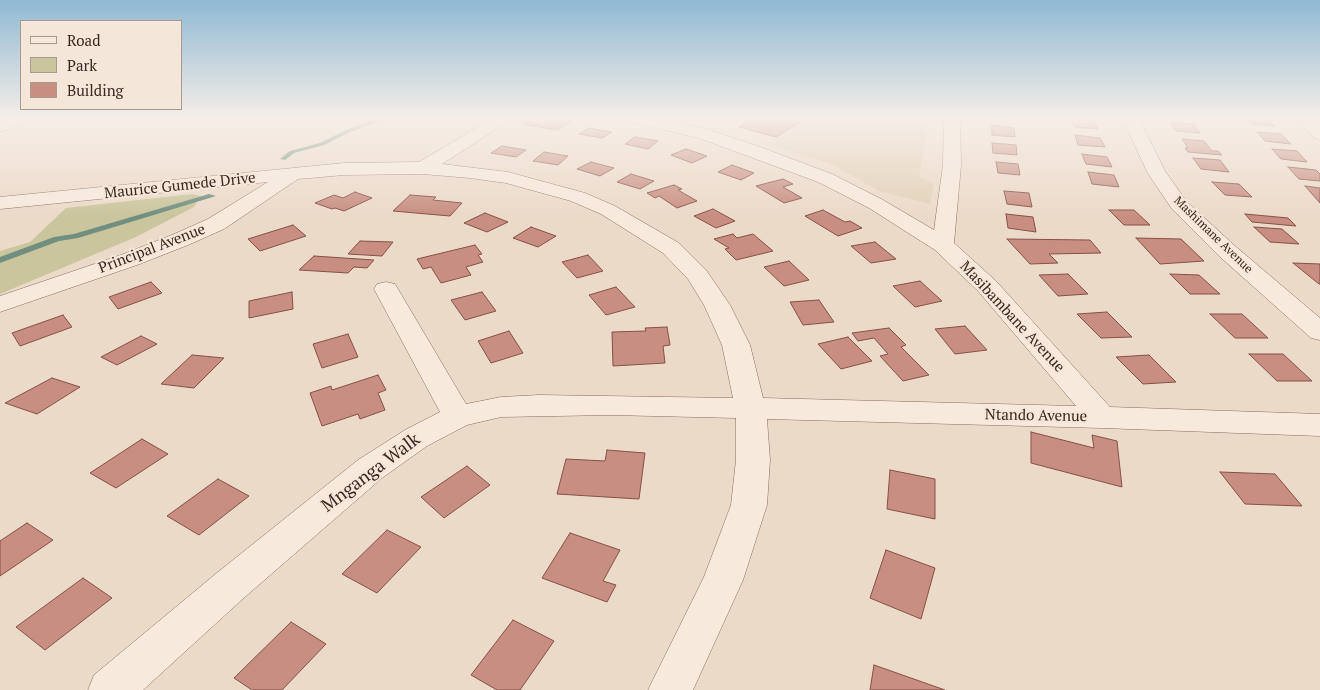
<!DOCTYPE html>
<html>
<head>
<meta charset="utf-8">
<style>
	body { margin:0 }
	#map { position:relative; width:1320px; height:690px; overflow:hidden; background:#ecdac9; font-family:"PT Serif",serif }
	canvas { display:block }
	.legend { position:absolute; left:20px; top:20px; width:162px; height:90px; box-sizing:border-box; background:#f4e6d8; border:1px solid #a99a8f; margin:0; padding:6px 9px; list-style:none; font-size:15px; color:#392721 }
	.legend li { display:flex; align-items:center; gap:10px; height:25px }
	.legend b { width:25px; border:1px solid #a99a8f }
</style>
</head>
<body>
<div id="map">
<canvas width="1320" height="690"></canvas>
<ul class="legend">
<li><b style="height:6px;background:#f7e9dc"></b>Road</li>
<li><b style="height:14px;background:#cac59d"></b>Park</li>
<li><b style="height:14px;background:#c88e81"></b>Building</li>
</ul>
</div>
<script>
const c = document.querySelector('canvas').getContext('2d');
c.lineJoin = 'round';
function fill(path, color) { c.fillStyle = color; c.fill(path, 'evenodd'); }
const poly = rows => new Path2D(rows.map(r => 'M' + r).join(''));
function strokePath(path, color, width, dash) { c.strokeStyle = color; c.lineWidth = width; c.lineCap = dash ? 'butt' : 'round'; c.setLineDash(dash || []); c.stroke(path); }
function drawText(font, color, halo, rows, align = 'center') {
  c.font = font + ' "PT Serif",serif'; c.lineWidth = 4.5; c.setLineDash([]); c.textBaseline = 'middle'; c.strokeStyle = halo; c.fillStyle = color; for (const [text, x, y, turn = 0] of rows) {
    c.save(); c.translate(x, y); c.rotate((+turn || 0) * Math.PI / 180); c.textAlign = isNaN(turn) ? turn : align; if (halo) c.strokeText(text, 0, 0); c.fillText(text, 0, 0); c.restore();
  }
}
fill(poly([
	[809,119,929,119,919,177,934,183,930,204,879,191,831,164,766,144]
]), '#e1d1b7');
fill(poly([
	[192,194,201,196,194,207,136,237,0,294,0,251,30,242,66,208]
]), '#cac59d');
fill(poly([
	[376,119,386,119,350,132,324,145,294,153,285,160,280,159,290,151,320,143,346,130,376,119],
	[209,194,216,196,78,238,59,241,0,263,0,257,54,237,74,234,209,194]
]), '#708f80');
const building = poly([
	[532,119,560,119,572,122,557,130,522,124,532,119],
	[754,119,805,119,776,137,739,127,754,119],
	[1071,119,1093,121,1098,129,1074,127,1071,119],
	[1247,119,1268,119,1274,126,1251,124,1247,119],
	[1169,122,1193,124,1200,133,1176,131,1169,122],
	[992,125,1014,128,1015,137,992,135,992,125],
	[589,128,612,132,602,138,579,134,589,128],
	[1257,132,1281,134,1291,144,1265,141,1257,132],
	[1075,135,1100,138,1105,147,1078,145,1075,135],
	[635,137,658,141,648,149,625,144,635,137],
	[1182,139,1204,141,1212,151,1218,151,1222,155,1188,152,1185,148,1188,148,1182,139],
	[992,143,1016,145,1017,155,993,153,992,143],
	[502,146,526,150,516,157,491,153,502,146],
	[686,149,707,156,692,163,671,155,686,149],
	[1272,149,1297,151,1307,162,1281,159,1272,149],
	[544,152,568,156,558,165,533,161,544,152],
	[1082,154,1107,157,1112,167,1086,164,1082,154],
	[1193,158,1220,160,1229,172,1201,169,1193,158],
	[591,162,614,168,600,176,577,169,591,162],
	[996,162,1018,164,1020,175,998,173,996,162],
	[732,165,754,173,741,180,718,172,732,165],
	[1288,167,1316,170,1320,174,1320,181,1299,179,1288,167],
	[1088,172,1114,175,1119,187,1092,184,1088,172],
	[631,174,654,181,640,189,617,182,631,174],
	[783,179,793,184,783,187,802,198,784,203,756,186,783,179],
	[1212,182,1239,184,1252,197,1225,195,1212,182],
	[674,185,682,189,678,190,697,201,677,208,659,196,655,198,647,193,674,185],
	[1305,186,1320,188,1320,203,1305,186],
	[1004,191,1029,193,1032,207,1007,204,1004,191],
	[355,192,372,198,344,211,335,208,332,209,315,203,334,195,343,198,355,192],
	[410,195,436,197,433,200,462,203,450,216,393,211,410,195],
	[713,209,735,221,716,228,694,216,713,209],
	[823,210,845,222,850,221,862,228,838,236,805,216,823,210],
	[1109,210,1134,210,1150,225,1124,225,1109,210],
	[485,213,508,222,487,232,464,223,485,213],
	[1006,214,1033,217,1036,232,1008,228,1006,214],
	[1245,214,1288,218,1296,226,1252,222,1245,214],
	[293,225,306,236,260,251,248,239,293,225],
	[531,227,556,236,538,247,513,238,531,227],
	[1254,227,1282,229,1299,244,1270,242,1254,227],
	[733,234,737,238,753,234,773,251,736,260,725,249,729,248,714,239,733,234],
	[1136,238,1181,239,1204,261,1160,264,1136,238],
	[1007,239,1090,240,1101,253,1049,254,1058,263,1030,264,1007,239],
	[360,241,393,242,382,256,348,254,360,241],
	[875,242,896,259,871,263,851,246,875,242],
	[475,245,482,254,478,255,483,262,466,267,471,275,441,283,431,267,423,269,417,259,475,245],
	[588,255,603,271,577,278,562,262,588,255],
	[314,256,374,260,367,268,354,267,348,273,299,270,314,256],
	[789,261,809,280,784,286,764,267,789,261],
	[1293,263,1320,264,1320,284,1319,284,1293,263],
	[1068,274,1088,294,1058,296,1039,275,1068,274],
	[1170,274,1199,275,1220,294,1190,294,1170,274],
	[920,281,942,301,915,307,893,286,920,281],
	[151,282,162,293,118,309,109,297,151,282],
	[616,287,635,307,606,315,589,295,616,287],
	[292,292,293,309,249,318,249,301,292,292],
	[482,292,496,311,465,320,451,300,482,292],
	[819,300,834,322,803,325,790,302,819,300],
	[1107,312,1132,337,1101,338,1077,314,1107,312],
	[1210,314,1242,314,1268,338,1235,338,1210,314],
	[63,315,72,327,20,346,12,333,63,315],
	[965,326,987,350,955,354,935,329,965,326],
	[667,327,670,345,663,346,665,363,613,366,612,332,646,331,645,328,667,327],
	[889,328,906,345,901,347,929,375,903,381,880,356,888,354,874,338,858,341,852,333,889,328],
	[509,331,523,353,491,363,478,341,509,331],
	[348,334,358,357,322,368,313,344,348,334],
	[141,336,157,344,117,365,101,357,141,336],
	[848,337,872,361,841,369,818,344,848,337],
	[1249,354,1283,354,1312,381,1277,381,1249,354],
	[192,355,224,358,194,388,161,384,192,355],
	[1149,355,1176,382,1143,384,1116,357,1149,355],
	[378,375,386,390,378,393,385,410,360,419,358,414,322,426,310,393,331,386,332,390,378,375],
	[52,378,80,387,37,414,5,403,52,378],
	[1031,432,1094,448,1092,435,1117,441,1122,487,1031,463,1031,432],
	[142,439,168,454,116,488,90,473,142,439],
	[607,450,645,453,639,499,557,494,566,459,605,461,607,450],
	[467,466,490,485,444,518,421,497,467,466],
	[890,470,935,479,935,519,887,509,890,470],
	[1220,472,1275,474,1302,506,1245,504,1220,472],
	[218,479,249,496,199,535,167,516,218,479],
	[27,523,53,540,0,576,0,541,27,523],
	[387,530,421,547,377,593,342,574,387,530],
	[570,533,620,550,603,581,616,585,607,602,542,578,570,533],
	[886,550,935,568,921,619,870,598,886,550],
	[83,578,112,598,45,650,16,627,83,578],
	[513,620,554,641,520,690,497,690,471,675,513,620],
	[291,622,326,644,282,690,252,690,234,678,291,622],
	[874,665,945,690,870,690,874,665]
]);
fill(building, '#c88e81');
strokePath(building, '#855046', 1);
const minor = poly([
	[7,119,33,119,31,122,0,132,0,122,7,119],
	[492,119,512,119,442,164,508,172,585,193,615,206,679,243,706,270,730,305,750,345,763,398,1076,406,978,291,935,250,869,208,818,182,699,138,630,122,628,119,660,119,710,130,760,147,832,174,883,200,934,230,943,165,944,119,960,119,961,165,954,243,996,281,1110,407,1320,414,1320,436,1102,428,767,419,770,460,767,505,743,580,693,690,648,690,704,577,731,505,736,460,736,418,611,415,501,417,467,425,427,446,382,478,246,596,143,690,88,690,94,675,218,572,358,460,405,430,440,412,374,289,377,284,386,282,395,284,466,404,501,397,539,395,733,398,722,345,704,305,688,279,663,253,601,214,571,201,506,183,470,178,423,174,344,175,298,179,224,229,188,245,137,265,0,312,0,296,121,255,172,235,208,219,268,182,0,209,0,197,344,163,419,162,492,119],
	[1123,119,1139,119,1165,171,1186,201,1235,246,1320,318,1320,340,1311,338,1219,256,1172,209,1147,172,1123,119],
	[1298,119,1315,119,1320,124,1320,139,1314,138,1298,119]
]);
strokePath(minor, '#886b5f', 1);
fill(minor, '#f7e9dc');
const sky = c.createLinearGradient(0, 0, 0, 216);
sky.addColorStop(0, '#8fb9d4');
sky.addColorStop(0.55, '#f6eee7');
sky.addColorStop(1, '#f6eee700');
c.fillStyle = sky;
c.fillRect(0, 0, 1320, 216);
drawText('12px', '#392721', '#f4e6d8', [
	["Mashimane Avenue",1213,235,44]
]);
drawText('15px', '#392721', '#f4e6d8', [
	["Maurice Gumede Drive",180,186,-6],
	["Principal Avenue",152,249,-21],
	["Masibambane Avenue",1012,317,47],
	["Ntando Avenue",1036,416,1]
]);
drawText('18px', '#392721', '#f4e6d8', [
	["Mnganga Walk",371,473,-37]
]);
</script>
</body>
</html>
